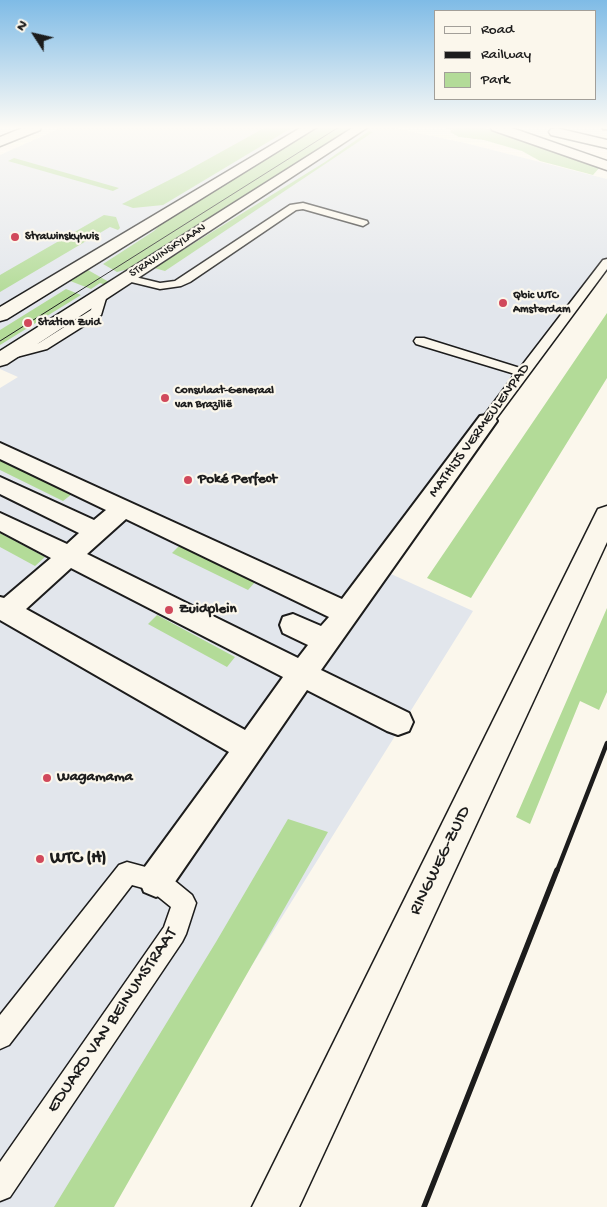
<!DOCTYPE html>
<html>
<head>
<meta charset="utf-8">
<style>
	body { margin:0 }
	#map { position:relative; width:607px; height:1207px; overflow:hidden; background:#fbf7ec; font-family:"Gochi Hand",sans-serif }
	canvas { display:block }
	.legend { position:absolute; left:434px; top:10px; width:162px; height:90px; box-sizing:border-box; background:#fbf7ec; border:1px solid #a29f99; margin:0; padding:6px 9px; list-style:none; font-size:15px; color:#1c1c1c }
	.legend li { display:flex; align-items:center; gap:10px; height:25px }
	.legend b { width:25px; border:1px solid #a29f99 }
	.north { position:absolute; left:10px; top:10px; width:50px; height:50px; -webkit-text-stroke:4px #fbf7ec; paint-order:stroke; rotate:305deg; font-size:14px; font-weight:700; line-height:20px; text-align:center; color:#1c1c1c }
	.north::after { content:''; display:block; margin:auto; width:18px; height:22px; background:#1c1c1c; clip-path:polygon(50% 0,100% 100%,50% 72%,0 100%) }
</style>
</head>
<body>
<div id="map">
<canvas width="607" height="1207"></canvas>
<ul class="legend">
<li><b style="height:6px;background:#fbf7ec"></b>Road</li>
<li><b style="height:6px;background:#1c1c1c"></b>Railway</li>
<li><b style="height:14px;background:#b3db98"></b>Park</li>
</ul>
<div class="north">N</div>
</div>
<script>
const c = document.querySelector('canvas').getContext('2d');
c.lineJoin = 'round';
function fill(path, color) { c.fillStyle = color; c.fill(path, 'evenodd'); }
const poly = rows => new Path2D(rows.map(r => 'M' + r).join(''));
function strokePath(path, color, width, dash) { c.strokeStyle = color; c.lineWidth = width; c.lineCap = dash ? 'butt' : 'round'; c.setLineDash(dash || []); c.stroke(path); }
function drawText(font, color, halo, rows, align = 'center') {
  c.font = font + ' "Gochi Hand",sans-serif'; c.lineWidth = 4.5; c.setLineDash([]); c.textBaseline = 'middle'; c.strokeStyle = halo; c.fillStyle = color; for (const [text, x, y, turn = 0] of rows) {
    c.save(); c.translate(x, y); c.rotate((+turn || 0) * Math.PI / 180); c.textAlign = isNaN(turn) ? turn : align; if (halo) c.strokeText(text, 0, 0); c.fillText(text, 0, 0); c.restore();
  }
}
fill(poly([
	[63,127,389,127,465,143,607,179,607,257,371,565,473,611,101,1207,0,1207,0,388,18,377,0,369,0,155]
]), '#e2e6ec');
fill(poly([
	[266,127,293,127,163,205,133,208,122,204,183,173],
	[316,127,353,127,136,267,117,272,103,264,154,231,164,221],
	[442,127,480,127,601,166,593,175,540,161,522,151,484,140,459,137,450,132,451,130,457,131],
	[369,131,373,132,165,271,154,268,325,162],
	[14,158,119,188,113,191,8,161],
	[104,215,116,217,120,228,118,230,110,227,0,292,0,275],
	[84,270,88,270,109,282,109,286,100,283,91,289,65,279],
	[66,289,81,295,0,345,0,330],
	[607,313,607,378,471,598,427,578],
	[0,459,72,494,63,501,0,470],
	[0,533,45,557,35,566,0,547],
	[180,545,256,581,248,590,172,553],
	[607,608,607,692,599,710,580,701,530,824,516,817],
	[157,615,235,657,227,667,148,624],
	[288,819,328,832,114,1207,54,1207,216,942]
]), '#b3db98');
const service = poly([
	[602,127,607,127,607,129,603,129,602,127],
	[303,203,367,221,368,223,363,226,303,209,296,210,190,282,181,286,160,289,123,280,121,278,127,275,160,283,175,281,290,205,303,203],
	[607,259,607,269,492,424,487,425,482,424,480,421,515,374,416,344,414,341,416,338,424,338,520,368,603,260,607,259],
	[101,292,107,295,101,315,47,349,9,359,3,355,5,352,39,343,91,310,95,295,101,292],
	[127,862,164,872,192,895,196,903,186,934,182,942,10,1197,0,1201,0,1162,164,927,171,907,150,890,132,885,9,1045,0,1049,0,1015,119,865,127,862]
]);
const pedestrian = poly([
	[487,415,494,416,497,421,321,670,409,713,413,722,409,731,398,735,387,731,307,690,168,892,156,897,144,892,139,880,144,868,229,752,0,620,0,597,4,598,51,558,0,531,0,513,67,544,79,533,0,494,0,477,94,520,106,510,0,459,0,443,342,599,480,416,487,415],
	[126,519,329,617,321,626,293,614,283,617,280,625,283,633,308,645,298,658,87,554,126,519],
	[71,568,283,677,245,730,26,609,71,568]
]);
const minor = poly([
	[25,127,41,127,40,130,0,146,0,137,25,127]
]);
const tertiary = poly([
	[302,127,317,127,7,319,0,321,0,307,302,127],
	[354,127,368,127,7,364,0,366,0,351,354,127]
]);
const secondary = poly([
	[491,127,509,127,607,161,607,170,492,130,491,127],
	[556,128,607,140,607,148,551,135,549,132,551,129,556,128]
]);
const motorway = poly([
	[607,506,607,542,299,1207,252,1207,595,515,598,509,607,506]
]);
strokePath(service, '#1c1c1c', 3);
strokePath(pedestrian, '#1c1c1c', 4);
strokePath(minor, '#1c1c1c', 3);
strokePath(tertiary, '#1c1c1c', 3);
strokePath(secondary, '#1c1c1c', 3);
strokePath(motorway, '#1c1c1c', 3);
fill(service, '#fbf7ec');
fill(pedestrian, '#fbf7ec');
fill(minor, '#fbf7ec');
fill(tertiary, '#fbf7ec');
fill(secondary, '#fbf7ec');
fill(motorway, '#fbf7ec');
strokePath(poly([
	[0,341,339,127]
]), '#1c1c1c', 1);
strokePath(poly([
	[557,871,607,743]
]), '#1c1c1c', 4.5);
strokePath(poly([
	[424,1207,557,870]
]), '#1c1c1c', 5.5);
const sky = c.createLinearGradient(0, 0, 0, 296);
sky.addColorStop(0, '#7fbbe6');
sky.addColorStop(0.43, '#fdfbf6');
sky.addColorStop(1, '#fdfbf600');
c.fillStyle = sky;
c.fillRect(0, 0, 607, 296);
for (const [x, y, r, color] of [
	[15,237,5,"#d1495b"],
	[503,303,5,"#d1495b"],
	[28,323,5,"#d1495b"],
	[165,398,5,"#d1495b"],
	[188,480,5,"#d1495b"],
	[169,610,5,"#d1495b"],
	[47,778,5,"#d1495b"],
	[40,859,5,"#d1495b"]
]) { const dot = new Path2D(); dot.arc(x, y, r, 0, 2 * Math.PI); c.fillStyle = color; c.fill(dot); strokePath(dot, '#fbf7ec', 2); }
drawText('bold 12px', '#1c1c1c', '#fbf7ec', [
	["Strawinskyhuis",25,237],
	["Qbic WTC",513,296],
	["Amsterdam",513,310],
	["Station Zuid",38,323],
	["Consulaat-Generaal",175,391],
	["van Brazilië",175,405]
], 'left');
drawText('12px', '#1c1c1c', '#fbf7ec', [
	["STRAWINSKYLAAN",168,251,-33]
]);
drawText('15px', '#1c1c1c', '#fbf7ec', [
	["MATHIJS VERMEULENPAD",480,431,-54]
]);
drawText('bold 15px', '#1c1c1c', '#fbf7ec', [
	["Poké Perfect",198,480],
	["Zuidplein",179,610],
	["Wagamama",57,778]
], 'left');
drawText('bold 18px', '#1c1c1c', '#fbf7ec', [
	["WTC (H)",50,859]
], 'left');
drawText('18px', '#1c1c1c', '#fbf7ec', [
	["RINGWEG-ZUID",441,861,-64],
	["EDUARD VAN BEINUMSTRAAT",113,1021,-56]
]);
</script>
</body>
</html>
